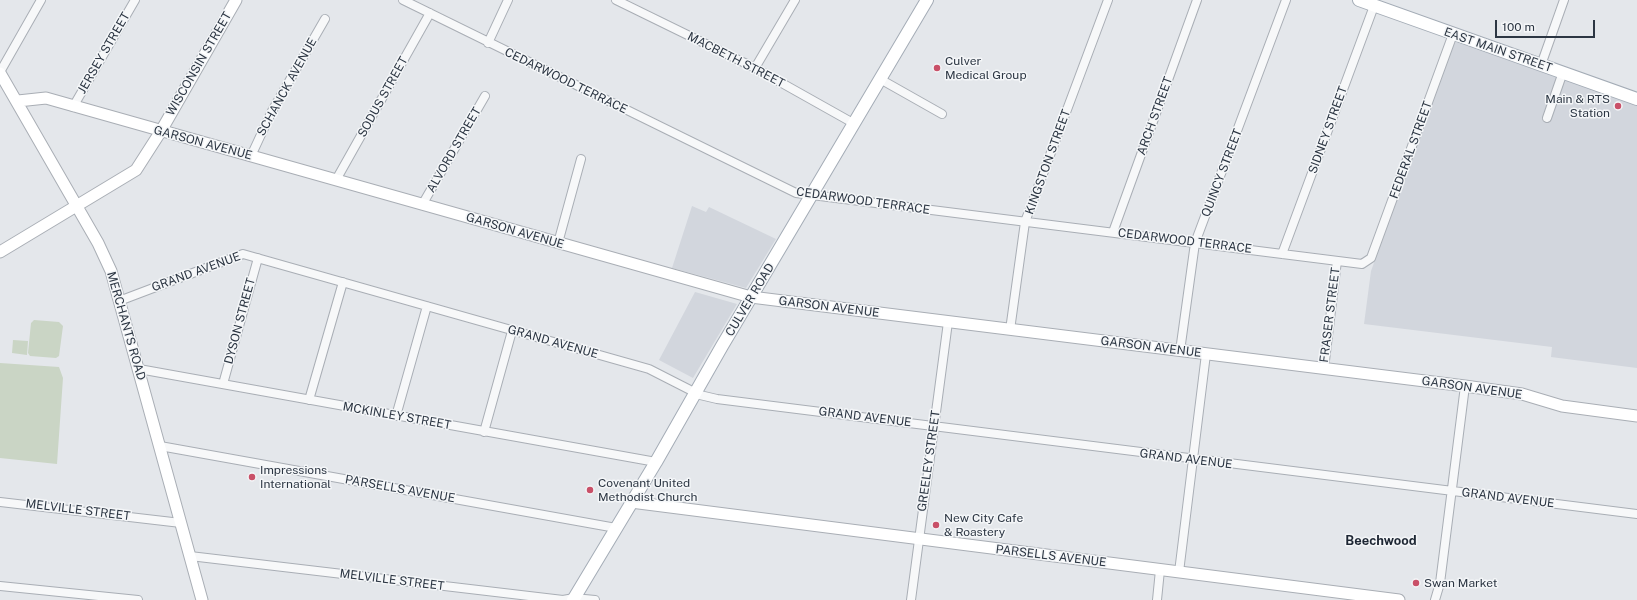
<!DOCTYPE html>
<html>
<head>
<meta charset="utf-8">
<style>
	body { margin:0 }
	#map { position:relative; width:1637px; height:600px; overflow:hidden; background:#e4e7eb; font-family:"Public Sans",sans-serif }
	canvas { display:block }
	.scale { position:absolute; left:1495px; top:20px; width:100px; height:18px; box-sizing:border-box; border:2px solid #2c3643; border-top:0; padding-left:5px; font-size:12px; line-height:14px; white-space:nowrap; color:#2c3643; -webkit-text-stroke:3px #f4f6f8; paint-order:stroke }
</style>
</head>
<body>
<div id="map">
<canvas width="1637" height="600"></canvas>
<div class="scale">100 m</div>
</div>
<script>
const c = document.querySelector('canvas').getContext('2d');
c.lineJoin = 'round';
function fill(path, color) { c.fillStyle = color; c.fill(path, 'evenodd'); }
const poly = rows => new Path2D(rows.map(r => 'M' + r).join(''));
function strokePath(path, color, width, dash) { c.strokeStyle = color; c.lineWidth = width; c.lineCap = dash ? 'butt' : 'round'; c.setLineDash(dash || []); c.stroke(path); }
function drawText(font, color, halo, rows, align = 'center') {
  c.font = font + ' "Public Sans",sans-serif'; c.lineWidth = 3; c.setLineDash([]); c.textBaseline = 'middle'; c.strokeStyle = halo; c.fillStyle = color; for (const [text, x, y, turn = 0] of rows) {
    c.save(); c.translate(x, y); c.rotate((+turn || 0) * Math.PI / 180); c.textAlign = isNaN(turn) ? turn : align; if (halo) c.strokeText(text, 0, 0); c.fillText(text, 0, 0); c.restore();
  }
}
fill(poly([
	[1459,40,1637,105,1637,368,1551,357,1552,347,1364,324,1371,271,1454,43],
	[692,206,706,212,709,207,776,239,746,288,672,268],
	[695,292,737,304,693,378,659,360]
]), '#d2d6dd');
fill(poly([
	[34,320,59,322,63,326,59,356,56,358,30,356,28,353,31,323],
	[13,340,28,341,27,355,12,353],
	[0,363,59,367,63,378,57,464,0,458]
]), '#cad5c5');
const street = poly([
	[403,0,796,193,1362,264,1371,258,1453,34],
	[616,0,755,68,853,123],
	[488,43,508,0],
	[1541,65,1564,0],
	[755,68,795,0],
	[0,72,41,0],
	[880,79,942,114],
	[73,107,135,0],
	[1547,118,1563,72],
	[251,156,272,111,325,19],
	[336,180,430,13],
	[422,205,485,96],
	[1113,232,1197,0],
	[558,243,581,159],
	[1282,254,1374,6],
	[119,301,243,254,649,369,700,395,717,399,1637,514],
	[1010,330,1025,222,1108,0],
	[1180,351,1195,243,1286,0],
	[139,369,656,462],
	[1324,369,1337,261],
	[223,384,258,258],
	[309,400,343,282],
	[396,416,427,306],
	[484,432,512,331],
	[160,446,616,528],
	[0,502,181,523],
	[190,556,563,600,574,598,595,600],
	[1179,572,1206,354],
	[0,586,138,600],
	[911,600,948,322],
	[1157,600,1160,570],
	[1435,600,1440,583,1465,386]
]);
const secondary = poly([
	[0,73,98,243,111,271,202,600],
	[18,101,46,98,751,297,1465,386,1522,394,1562,406,1637,416],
	[0,252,136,170,161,131,236,0],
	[631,502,1399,600]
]);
const primary = poly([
	[1359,0,1637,99],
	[573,600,656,462,722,346,927,0]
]);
strokePath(street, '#a9aeb5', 10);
strokePath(secondary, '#a9aeb5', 13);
strokePath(primary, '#a4acb6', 14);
strokePath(street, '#f7f8f9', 8);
strokePath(secondary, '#fff', 11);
strokePath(primary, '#fff', 12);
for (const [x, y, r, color] of [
	[937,68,4,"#c95068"],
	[1618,106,4,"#c95068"],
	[252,477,4,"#c95068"],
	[590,490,4,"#c95068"],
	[936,525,4,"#c95068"],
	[1416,583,4,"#c95068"]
]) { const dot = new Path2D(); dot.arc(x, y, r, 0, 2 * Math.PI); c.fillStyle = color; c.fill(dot); strokePath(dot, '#f4f6f8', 1.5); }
drawText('12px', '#2c3643', '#f4f6f8', [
	["EAST MAIN STREET",1498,50,19],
	["JERSEY STREET",104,53,-60],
	["MACBETH STREET",736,60,27],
	["WISCONSIN STREET",199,64,-60],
	["CEDARWOOD TERRACE",566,81,26],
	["SCHANCK AVENUE",287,87,-61],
	["SODUS STREET",383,97,-61],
	["ARCH STREET",1155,116,-70],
	["SIDNEY STREET",1328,130,-70],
	["GARSON AVENUE",203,143,15],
	["ALVORD STREET",454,150,-60],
	["FEDERAL STREET",1411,150,-70],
	["KINGSTON STREET",1048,162,-70],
	["QUINCY STREET",1222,173,-69],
	["CEDARWOOD TERRACE",863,201,8],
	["GARSON AVENUE",515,231,16],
	["CEDARWOOD TERRACE",1185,241,7],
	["GRAND AVENUE",196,272,-20],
	["CULVER ROAD",750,300,-59],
	["GARSON AVENUE",829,307,7],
	["FRASER STREET",1330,315,-83],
	["DYSON STREET",240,321,-75],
	["MERCHANTS ROAD",126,326,74],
	["GRAND AVENUE",553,342,16],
	["GARSON AVENUE",1151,347,7],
	["GARSON AVENUE",1472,388,8],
	["MCKINLEY STREET",397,416,10],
	["GRAND AVENUE",865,417,7],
	["GRAND AVENUE",1186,459,7],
	["GREELEY STREET",929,461,-82],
	["PARSELLS AVENUE",400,489,10],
	["GRAND AVENUE",1508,498,7],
	["MELVILLE STREET",78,510,7],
	["PARSELLS AVENUE",1051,556,7],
	["MELVILLE STREET",392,580,7]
]);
drawText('12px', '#2c3643', '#f4f6f8', [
	["Culver",945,61],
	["Medical Group",945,75],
	["Main & RTS",1610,99,"right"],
	["Station",1610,113,"right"],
	["Impressions",260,470],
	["International",260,484],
	["Covenant United",598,483],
	["Methodist Church",598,497],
	["New City Cafe",944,518],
	["& Roastery",944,532],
	["Swan Market",1424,583]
], 'left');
drawText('bold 13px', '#1e2734', '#f4f6f8', [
	["Beechwood",1381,541]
]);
</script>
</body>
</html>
